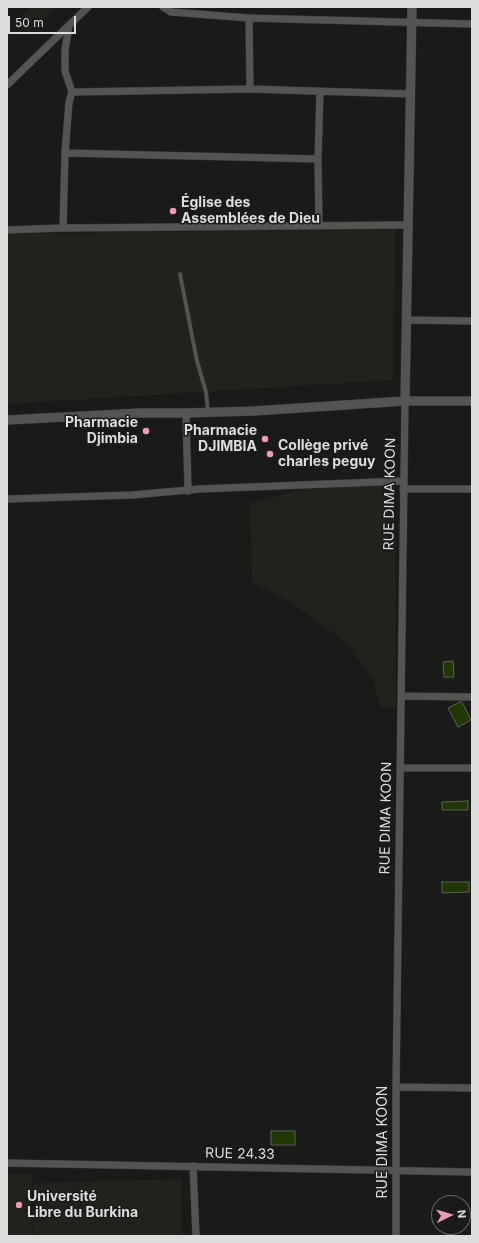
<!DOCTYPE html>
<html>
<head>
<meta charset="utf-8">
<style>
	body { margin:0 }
	#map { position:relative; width:479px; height:1243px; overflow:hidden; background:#1a1b19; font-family:Inter,sans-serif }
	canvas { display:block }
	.frame { position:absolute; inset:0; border:8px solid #dddedc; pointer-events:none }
	.north { position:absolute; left:431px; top:1195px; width:40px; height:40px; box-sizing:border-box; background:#1a1b19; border:1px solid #686967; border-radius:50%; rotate:85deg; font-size:11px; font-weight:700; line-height:16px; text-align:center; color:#dddedc }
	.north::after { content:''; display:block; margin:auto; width:14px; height:18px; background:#f19ab4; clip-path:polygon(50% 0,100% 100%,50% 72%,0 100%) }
	.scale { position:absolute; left:8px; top:16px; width:68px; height:18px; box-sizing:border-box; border:2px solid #dddedc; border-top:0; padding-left:5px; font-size:12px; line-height:14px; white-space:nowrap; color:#dddedc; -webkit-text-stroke:3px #1a1b19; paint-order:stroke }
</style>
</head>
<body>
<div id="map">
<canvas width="479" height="1243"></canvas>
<div class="frame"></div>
<div class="north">N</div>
<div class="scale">50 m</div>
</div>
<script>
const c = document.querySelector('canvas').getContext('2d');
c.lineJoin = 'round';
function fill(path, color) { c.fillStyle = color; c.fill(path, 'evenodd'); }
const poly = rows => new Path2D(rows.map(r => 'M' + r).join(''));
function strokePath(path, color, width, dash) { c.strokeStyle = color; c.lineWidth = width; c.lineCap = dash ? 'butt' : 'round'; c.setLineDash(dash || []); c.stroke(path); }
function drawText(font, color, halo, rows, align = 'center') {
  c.font = font + ' Inter,sans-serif'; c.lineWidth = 3; c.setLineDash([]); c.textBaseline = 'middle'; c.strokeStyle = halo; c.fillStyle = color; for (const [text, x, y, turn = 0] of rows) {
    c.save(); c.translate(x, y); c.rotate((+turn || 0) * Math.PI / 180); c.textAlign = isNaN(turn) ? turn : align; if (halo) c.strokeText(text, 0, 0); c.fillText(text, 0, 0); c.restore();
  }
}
fill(poly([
	[31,7,57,7,24,36,12,25],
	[395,229,393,380,7,404,7,234],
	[395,484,396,708,380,707,374,682,363,666,344,641,290,602,252,582,250,503,306,489],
	[7,1174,32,1174,32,1236,7,1236],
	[182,1179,182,1236,33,1236,34,1183]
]), '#1f231c');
const building = poly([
	[453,661,454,677,444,677,443,662,453,661],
	[460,702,462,702,471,720,458,727,448,708,460,702],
	[468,801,468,810,442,810,442,802,468,801],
	[442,882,469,882,469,892,442,893,442,882],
	[271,1131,295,1131,295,1145,271,1145,271,1131]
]);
fill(building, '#1f3700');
strokePath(building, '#5f615e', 1);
const service = poly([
	[180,274,197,361,206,392,208,412]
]);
const minor = poly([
	[163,7,171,12,249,18,472,24],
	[249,18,250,89],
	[7,85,88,7],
	[72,92,250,89,410,94],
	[65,153,318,159],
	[319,225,318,159,320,91],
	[63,228,65,153,69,102,72,92,65,71,65,50,69,26],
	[7,230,63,228,407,225],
	[406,320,472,321],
	[186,413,188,491],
	[403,489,472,489],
	[7,499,132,495,200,489,403,481],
	[401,696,472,697],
	[400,768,472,768],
	[396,1087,472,1088],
	[7,1163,472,1172],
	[193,1166,196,1236],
	[396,1236,396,1087,405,401]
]);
const tertiary = poly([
	[405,401,412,7],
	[7,420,141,413,186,413,254,411,405,401,472,401]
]);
strokePath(service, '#353634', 4.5);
strokePath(minor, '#353634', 8);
strokePath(tertiary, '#353634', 10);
strokePath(service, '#545453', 3.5);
strokePath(minor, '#545453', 7);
strokePath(tertiary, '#545453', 9);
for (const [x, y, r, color] of [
	[173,211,4,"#f19ab4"],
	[146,431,4,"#f19ab4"],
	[265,439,4,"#f19ab4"],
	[270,454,4,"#f19ab4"],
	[19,1205,4,"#f19ab4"]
]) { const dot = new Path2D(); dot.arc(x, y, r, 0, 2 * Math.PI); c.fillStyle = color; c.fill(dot); strokePath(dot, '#1a1b19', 1.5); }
drawText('bold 14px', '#dddedc', '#1a1b19', [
	["Église des",181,203],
	["Assemblées de Dieu",181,219],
	["Pharmacie",138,423,"right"],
	["Djimbia",138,439,"right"],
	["Pharmacie",257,431,"right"],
	["DJIMBIA",257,447,"right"],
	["Collège privé",278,446],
	["charles peguy",278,462],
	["Université",27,1197],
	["Libre du Burkina",27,1213]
], 'left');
drawText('14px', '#dddedc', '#1a1b19', [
	["RUE DIMA KOON",390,494,-89],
	["RUE DIMA KOON",386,818,-89],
	["RUE DIMA KOON",383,1142,-90],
	["RUE 24.33",240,1154,1]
]);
</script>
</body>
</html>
